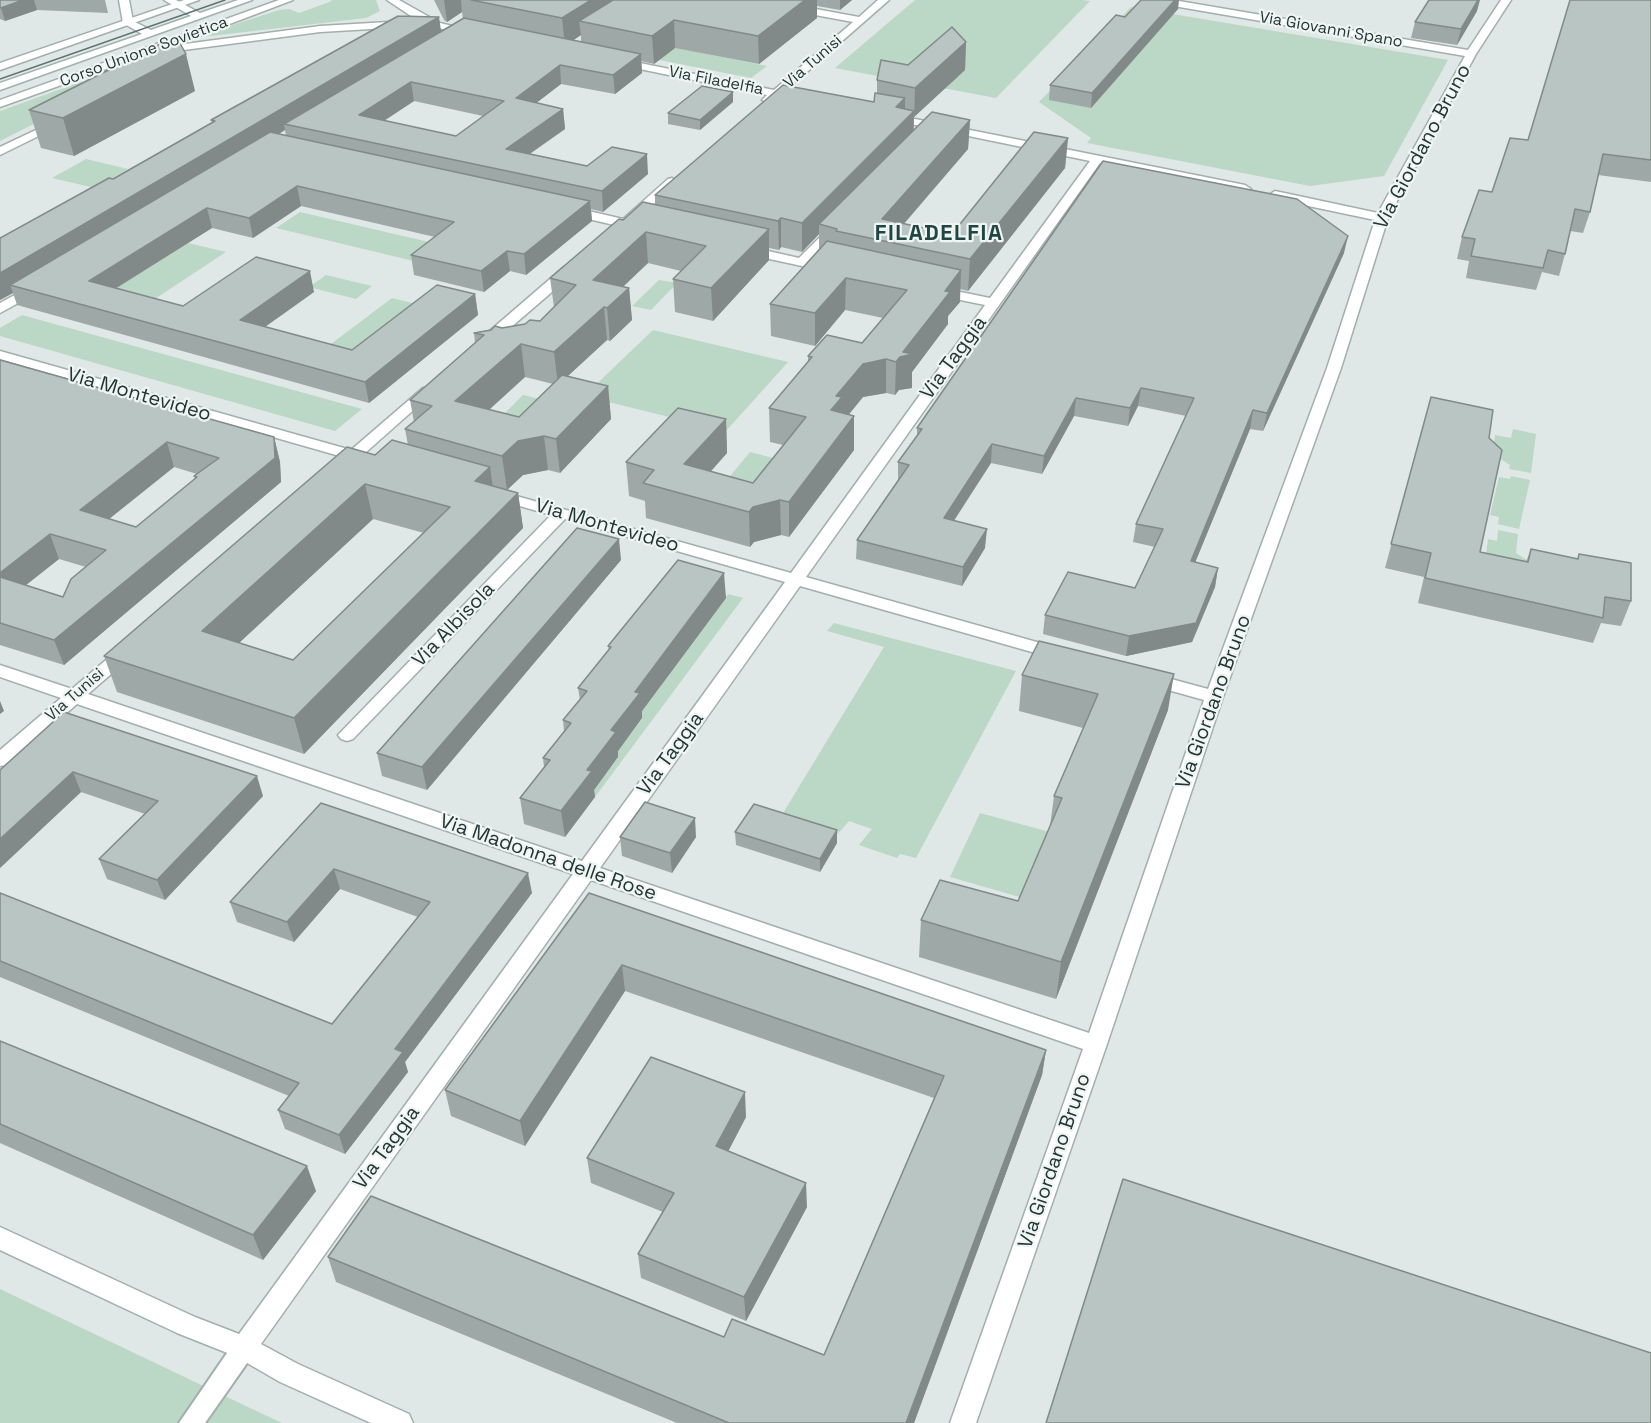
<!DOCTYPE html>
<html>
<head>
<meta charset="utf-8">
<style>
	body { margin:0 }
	canvas { display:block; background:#dfe8e6 }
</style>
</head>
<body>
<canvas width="1651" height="1423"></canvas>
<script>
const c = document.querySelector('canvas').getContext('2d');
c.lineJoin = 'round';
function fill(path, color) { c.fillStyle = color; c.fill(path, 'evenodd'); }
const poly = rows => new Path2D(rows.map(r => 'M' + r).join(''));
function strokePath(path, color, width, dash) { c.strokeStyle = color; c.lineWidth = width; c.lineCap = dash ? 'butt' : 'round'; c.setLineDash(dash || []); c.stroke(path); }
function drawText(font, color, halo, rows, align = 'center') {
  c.font = font + ' "Space Grotesk",sans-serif'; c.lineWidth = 4.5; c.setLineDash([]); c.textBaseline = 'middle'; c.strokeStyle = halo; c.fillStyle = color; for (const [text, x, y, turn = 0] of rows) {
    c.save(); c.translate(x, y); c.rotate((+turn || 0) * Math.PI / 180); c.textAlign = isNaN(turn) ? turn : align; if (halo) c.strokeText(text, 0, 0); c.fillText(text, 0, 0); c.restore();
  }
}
fill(poly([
	[331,0,376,0,380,11,366,18,193,38,279,10,289,9,299,13,332,1],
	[915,0,1082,0,1090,1,996,98,835,68],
	[1131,7,1448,60,1384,176,1310,186,1087,143,1091,138,1039,102],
	[612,35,767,66,751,78,593,47],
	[150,57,160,60,0,141,0,111],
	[86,159,128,169,95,188,52,178],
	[300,212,446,246,422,263,276,228],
	[188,243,226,252,135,312,96,301],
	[326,275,372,286,356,299,309,287],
	[659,280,677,283,651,310,632,306],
	[392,298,436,309,356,371,311,359],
	[22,315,362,409,335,431,0,336,0,328],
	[653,330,788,362,726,431,584,396],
	[523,395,548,401,522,427,497,421],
	[1513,429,1536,434,1531,473,1509,469,1510,465,1496,456,1493,448,1495,435,1511,438],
	[750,452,773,458,745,492,722,486],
	[1511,476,1530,480,1519,529,1498,524,1499,517,1490,515,1499,477,1510,479],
	[1498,530,1518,534,1516,553,1533,564,1486,555,1488,539,1497,541],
	[728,594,743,598,595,797,590,795,618,758,614,756,642,719,637,717,661,686,659,685],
	[834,623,1016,671,916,858,900,854,897,858,859,845,872,829,849,821,836,836,780,818,884,647,827,631],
	[980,813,1057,834,1030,900,950,877],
	[0,1289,214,1391,282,1423,0,1423]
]), '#bbd7c6');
const pedestrian = poly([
	[244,1337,252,1340,256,1348,252,1356,205,1423,179,1423,236,1340,244,1337]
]);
const minor = poly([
	[184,0,199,0,0,70,0,63,184,0],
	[279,0,293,0,182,42,185,44,320,26,406,21,411,24,406,27,320,32,184,50,173,45,0,107,0,100,279,0],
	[387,0,399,0,440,23,477,32,472,35,433,27,417,20,387,0],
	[745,0,767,0,859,17,878,0,889,0,784,92,789,95,788,97,778,97,768,103,762,100,767,95,620,65,615,62,620,59,774,90,853,22,750,3,745,0],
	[1151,0,1173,0,1468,50,1501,0,1511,0,1476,54,1388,218,1341,368,1223,697,1107,1044,976,1423,950,1423,1083,1049,591,880,261,1344,298,1364,409,1414,413,1423,371,1423,280,1382,235,1356,177,1333,0,1250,0,1227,195,1317,239,1334,573,874,77,704,7,765,0,766,0,750,61,698,0,677,0,665,72,689,120,648,132,648,135,652,132,656,88,694,582,861,785,582,565,519,353,739,347,741,341,739,338,735,551,515,492,498,489,495,492,492,502,492,791,573,985,305,931,294,929,291,931,288,936,287,990,298,1090,161,886,119,886,115,890,114,1245,185,1251,189,1245,193,1100,163,806,577,1065,650,1068,654,1065,658,1053,658,800,586,600,868,1089,1033,1204,700,1143,683,1140,679,1143,675,1149,673,1208,689,1327,368,1375,220,1275,199,1269,195,1275,191,1378,213,1465,56,1156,3,1151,0],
	[59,119,65,122,63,124,0,155,0,147,59,119],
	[672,178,678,182,676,185,633,222,644,224,646,227,644,230,640,231,567,214,561,210,567,206,623,219,668,179,672,178],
	[836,224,842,228,811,260,835,265,836,268,835,271,830,272,746,254,740,250,746,246,799,258,832,225,836,224],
	[569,266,575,270,574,273,488,347,478,347,476,344,478,341,564,267,569,266],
	[35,284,42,288,40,291,0,313,0,303,35,284],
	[0,351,351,450,423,388,433,388,435,391,364,454,371,458,368,461,356,461,347,466,339,461,343,457,0,359,0,351]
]);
const secondary = poly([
	[119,0,129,0,133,21,151,30,191,16,164,0,176,0,200,13,238,0,252,0,0,90,0,83,142,34,123,23,119,0]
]);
strokePath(pedestrian, '#a3afad', 4);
strokePath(minor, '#a3afad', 3);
strokePath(secondary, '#a0b2ae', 3);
fill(pedestrian, '#fff');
fill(minor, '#fff');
fill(secondary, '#fff');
strokePath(poly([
	[0,79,225,0]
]), '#5d726f', 1.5);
fill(poly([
	[0,0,105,0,108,13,37,10,5,21,0,19],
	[434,0,852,0,840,10,817,6,817,18,759,64,675,48,654,64,641,61,642,73,615,94,561,84,536,103,563,109,565,129,530,154,587,166,648,174,603,212,591,209,592,221,526,275,510,271,484,292,414,275,411,255,435,237,301,206,253,238,212,228,117,288,183,306,314,292,265,327,352,350,475,294,478,315,369,403,17,305,13,293,0,300,0,238,113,179,212,123,211,120,441,31,463,19,462,12,447,22,444,20],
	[581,35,581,42,573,40],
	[414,101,483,116,456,136,384,121],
	[285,130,286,136,279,134],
	[1651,0,1651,182,1598,175,1590,212,1583,233,1570,231,1565,254,1559,276,1542,272,1536,290,1466,278,1469,261,1457,259,1462,237,1492,192,1528,140],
	[1178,9,1091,108,1049,100,1050,85,1125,17],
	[1477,11,1457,45,1411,38,1415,22],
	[966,42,965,70,914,117,914,130,970,120,968,149,904,224,952,234,1068,138,1065,168,968,291,960,289,960,302,948,316,948,324,912,372,912,388,899,390,895,395,886,393,863,397,848,415,854,416,854,450,789,537,781,535,754,542,750,547,646,518,645,501,629,496,626,462,726,419,727,453,711,471,753,483,783,445,770,442,769,408,808,362,808,356,862,343,883,318,845,310,815,346,771,336,770,304,819,249,819,234,802,252,781,247,779,250,769,248,769,260,713,321,675,312,673,279,681,271,648,263,623,287,629,288,632,320,610,341,607,340,568,376,608,386,611,419,560,473,548,470,523,475,507,490,518,493,523,528,304,754,117,692,104,656,375,455,408,445,405,429,414,422,410,400,475,343,474,333,540,321,554,307,550,278,623,220,655,205,655,195,874,102,877,93,877,80,908,65],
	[525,377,553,384,519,417,489,410],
	[373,519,424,533,293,660,239,643],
	[195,91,74,156,41,148,29,110],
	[733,92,733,102,700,130,668,124,668,113],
	[1344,253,1263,431,1250,429,1195,562,1218,568,1215,587,1192,642,1126,656,1043,634,1045,615,1135,588,1155,547,1133,542,1136,524,1186,416,1138,406,1128,426,1074,416,1042,474,991,463,954,521,985,548,962,586,856,559,857,540,898,480,898,462,917,436,917,428],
	[0,360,274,437,280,462,281,482,64,665,0,645],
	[174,467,197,474,194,476,195,479,136,527,109,519],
	[59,559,86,567,63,597,26,585],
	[1431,397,1489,438,1480,552,1526,562,1531,549,1577,559,1579,554,1631,601,1621,626,1601,623,1593,643,1418,603,1424,577,1385,568],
	[621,560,427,790,382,776,377,753],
	[726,598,642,711,642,718,618,751,618,757,594,790,595,797,565,837,524,824,520,798,544,767,543,758,564,731,563,720,580,700,578,688,609,650,608,646],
	[1022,675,1168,710,1056,999,919,957,921,920,1018,901,1050,826,1054,796,1083,728,1019,711],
	[64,712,263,796,165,900,107,879,99,859,145,814,81,792,0,868],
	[321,803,532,893,405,1062,408,1072,345,1154,285,1129,278,1110,289,1096,0,977,0,893,332,1024,418,917,340,889,294,942,237,922,230,902],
	[735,832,837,843,820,872,736,845],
	[620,837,696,837,672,873,622,856],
	[589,893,1046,1050,1042,1075,914,1423,677,1423,336,1282,328,1257,724,1337,824,1355,934,1098,625,991,525,1146,451,1116,445,1090],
	[0,1041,316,1191,263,1260,0,1143],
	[746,1117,728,1151,807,1207,746,1321,641,1278,638,1254,663,1212,591,1183,587,1158]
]), '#9ea9a7');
fill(poly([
	[23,0,34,0,37,10,5,21,1,8],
	[444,0,461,0,462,12,447,22],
	[591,0,636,0,579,21,581,35,565,46,562,18],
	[805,0,817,0,817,18,759,64,758,36],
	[840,0,852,0,840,10],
	[1175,0,1179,0,1178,9,1091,108,1092,93],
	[1478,0,1480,0,1477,11,1457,45,1461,29],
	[439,17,442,37,284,124,285,130,21,288,10,285,13,293,0,300,0,273],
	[674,20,675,48,654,64,652,36],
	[966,42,965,70,914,117,915,88],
	[186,54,195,91,74,156,63,118],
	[641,54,642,73,615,94,613,75],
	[560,65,561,84,518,117,516,98],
	[411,82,414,101,362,135,359,115],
	[733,92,733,102,700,130,700,120],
	[905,98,905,121,914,111,913,139,819,224,819,234,802,252,802,223,896,107],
	[563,109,565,129,509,168,506,149],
	[970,120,968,149,888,242,882,219],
	[1068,138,1065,168,968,291,970,259],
	[647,154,648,174,603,212,602,191],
	[297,186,301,206,253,238,249,218],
	[590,201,592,221,526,275,524,254],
	[207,208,212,228,95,301,89,281],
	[781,218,781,247,779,250,778,221],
	[769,229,769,260,713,321,711,288],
	[646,232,648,263,596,312,593,280],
	[1348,236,1344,253,1263,431,1267,413],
	[507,251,510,271,484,292,481,271],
	[961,270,960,302,948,316,948,324,912,372,912,388,899,390,895,395,896,362,945,291],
	[310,271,314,292,245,341,240,320],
	[846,278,845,310,815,346,815,313],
	[629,288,632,320,610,341,607,308],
	[475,294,478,315,369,403,365,382],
	[604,307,607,340,558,385,554,352],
	[521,344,525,377,461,435,455,401],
	[886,359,886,393,863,397,842,423,831,410,836,396,863,364],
	[608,386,611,419,560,473,556,439],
	[1141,388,1138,406,1128,426,1130,408],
	[1076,398,1074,416,1042,474,1044,456],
	[1253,410,1250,429,1188,580,1191,561],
	[854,416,854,450,789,537,789,502],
	[726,419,727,453,689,496,684,464],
	[544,436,548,470,523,475,507,490,502,456,518,441],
	[274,437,280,462,281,482,64,665,54,640],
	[167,442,174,467,89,535,80,510],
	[992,444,991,463,943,537,944,518],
	[490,467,495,502,475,481],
	[365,484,373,519,213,667,202,631],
	[518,493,523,528,304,754,294,718],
	[780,500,781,535,754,542,750,547,749,512,753,507],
	[987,529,985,548,962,586,963,567],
	[50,534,59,559,7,600,0,582,0,573],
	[619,539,621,560,427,790,422,767],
	[1218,568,1215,587,1192,642,1126,656,1129,636],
	[724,573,726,598,642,711,642,718,618,751,618,757,594,790,595,797,565,837,561,811,635,692],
	[1174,674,1168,710,1056,999,1061,962],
	[0,701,4,711,0,714],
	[73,772,81,792,0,868,0,839],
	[257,776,263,796,165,900,157,880],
	[695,818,696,837,672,873,670,853],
	[837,830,837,843,820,872,820,859],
	[334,869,340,889,294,942,287,922],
	[528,873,532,893,405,1062,408,1072,345,1154,339,1135,395,1049],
	[622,965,625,991,525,1146,520,1121],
	[1046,1050,1042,1075,914,1423,906,1423],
	[745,1092,746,1117,718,1171,716,1146],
	[307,1166,316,1191,263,1260,253,1235],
	[806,1183,807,1207,746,1321,744,1297]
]), '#818a88');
const building = poly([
	[0,0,23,0,1,8,0,7,0,0],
	[471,0,591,0,562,18,471,0],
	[613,0,805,0,758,36,674,20,652,36,579,21,613,0],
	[1141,0,1175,0,1092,93,1050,85,1116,15,1125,17,1141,0],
	[1429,0,1478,0,1461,29,1415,22,1429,0],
	[1570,0,1651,0,1651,160,1603,154,1590,212,1575,209,1565,254,1548,250,1543,268,1471,256,1475,239,1462,237,1479,190,1492,192,1510,138,1528,140,1570,0],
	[398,16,439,17,0,273,0,238,109,178,113,179,215,121,211,120,398,16],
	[464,18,641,54,613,75,560,65,516,98,563,109,506,149,587,166,612,147,647,154,602,191,284,124,464,18],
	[411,82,504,101,456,136,359,115,411,82],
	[952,27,966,42,915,88,877,80,881,60,908,65,952,27],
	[176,36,186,54,63,118,29,110,176,36],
	[783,85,874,102,875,93,905,98,896,107,914,111,802,223,781,218,778,221,655,195,783,85],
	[702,86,733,92,700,120,668,113,702,86],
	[932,112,970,120,882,219,952,234,1034,132,1068,138,970,259,836,231,837,229,819,224,932,112],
	[270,132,590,201,524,254,507,251,481,271,411,255,454,222,297,186,249,218,207,208,89,281,183,306,256,257,310,271,240,320,352,350,437,285,475,294,365,382,10,285,270,132],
	[1103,161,1297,199,1348,236,1267,413,1253,410,1191,561,1218,568,1196,623,1129,636,1045,615,1068,572,1135,588,1163,529,1136,524,1194,398,1141,388,1130,408,1076,398,1044,456,992,444,944,518,987,529,963,567,857,540,909,465,898,462,922,429,917,428,1103,161],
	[643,202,769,229,711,288,673,279,706,246,646,232,593,280,629,288,607,308,604,307,554,352,521,344,455,401,519,417,562,375,608,386,556,439,544,436,518,441,502,456,405,429,432,406,410,400,484,335,474,333,491,330,495,326,502,328,525,324,530,320,540,321,576,285,550,278,619,219,623,220,643,202],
	[827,241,961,270,945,291,950,292,903,352,913,354,900,357,896,362,886,359,863,364,836,396,842,397,831,410,854,416,789,502,780,500,753,507,749,512,643,483,654,470,626,462,678,408,726,419,684,464,753,483,806,417,769,408,812,357,808,356,827,335,862,343,907,290,846,278,815,313,770,304,827,241],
	[0,360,274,437,275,458,54,640,0,623,0,577,63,597,71,579,106,550,50,534,0,573,0,360],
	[167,442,219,458,194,476,197,477,136,527,80,510,167,442],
	[1431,397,1493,410,1489,438,1502,450,1480,552,1528,562,1531,549,1578,559,1579,554,1631,563,1631,601,1605,597,1603,618,1425,578,1431,553,1391,544,1431,397],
	[392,440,490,467,475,481,518,493,294,718,104,656,347,447,375,455,392,440],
	[365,484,450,507,293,660,202,631,365,484],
	[577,528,619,539,422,767,377,753,577,528],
	[678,560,724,573,635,692,640,693,611,730,616,732,587,770,592,771,561,811,520,798,550,760,543,758,571,723,563,720,587,691,578,688,611,647,608,646,678,560],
	[1039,641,1174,674,1061,962,921,920,940,880,1018,901,1062,798,1054,796,1098,694,1022,675,1039,641],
	[64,712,257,776,157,880,99,859,158,801,73,772,0,839,0,770,64,712],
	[645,802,695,818,670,853,620,837,645,802],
	[321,803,528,873,395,1049,403,1052,339,1135,278,1110,299,1083,0,961,0,893,332,1024,430,902,334,869,287,922,230,902,321,803],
	[754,804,837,830,820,859,735,832,754,804],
	[589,893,1046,1050,906,1423,729,1423,328,1257,371,1196,724,1337,732,1319,824,1355,944,1076,622,965,520,1121,445,1090,589,893],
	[0,1041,307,1166,253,1235,0,1124,0,1041],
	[651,1057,745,1092,716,1146,806,1183,744,1297,638,1254,674,1193,587,1158,651,1057],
	[1123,1179,1651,1353,1651,1423,1046,1423,1123,1179]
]);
fill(building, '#b8c5c2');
strokePath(building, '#818a88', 1.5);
drawText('16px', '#223634', '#eff5f3', [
	["Via Giovanni Spano",1331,30,10],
	["Corso Unione Sovietica",144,52,-20],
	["Via Tunisi",813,62,-41],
	["Via Filadelfia",716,81,11],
	["Via Tunisi",75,695,-41]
]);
drawText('20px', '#223634', '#eff5f3', [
	["Via Giordano Bruno",1423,147,-62],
	["Via Taggia",954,358,-54],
	["Via Montevideo",139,395,16],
	["Via Montevideo",607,526,16],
	["Via Albisola",454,625,-46],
	["Via Giordano Bruno",1214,702,-70],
	["Via Taggia",671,754,-54],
	["Via Madonna delle Rose",548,858,19],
	["Via Taggia",387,1148,-54],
	["Via Giordano Bruno",1055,1161,-71]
]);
c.letterSpacing = '1.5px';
drawText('bold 22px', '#214542', '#eff5f3', [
	["FILADELFIA",939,234]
]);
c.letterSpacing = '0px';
</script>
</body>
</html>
